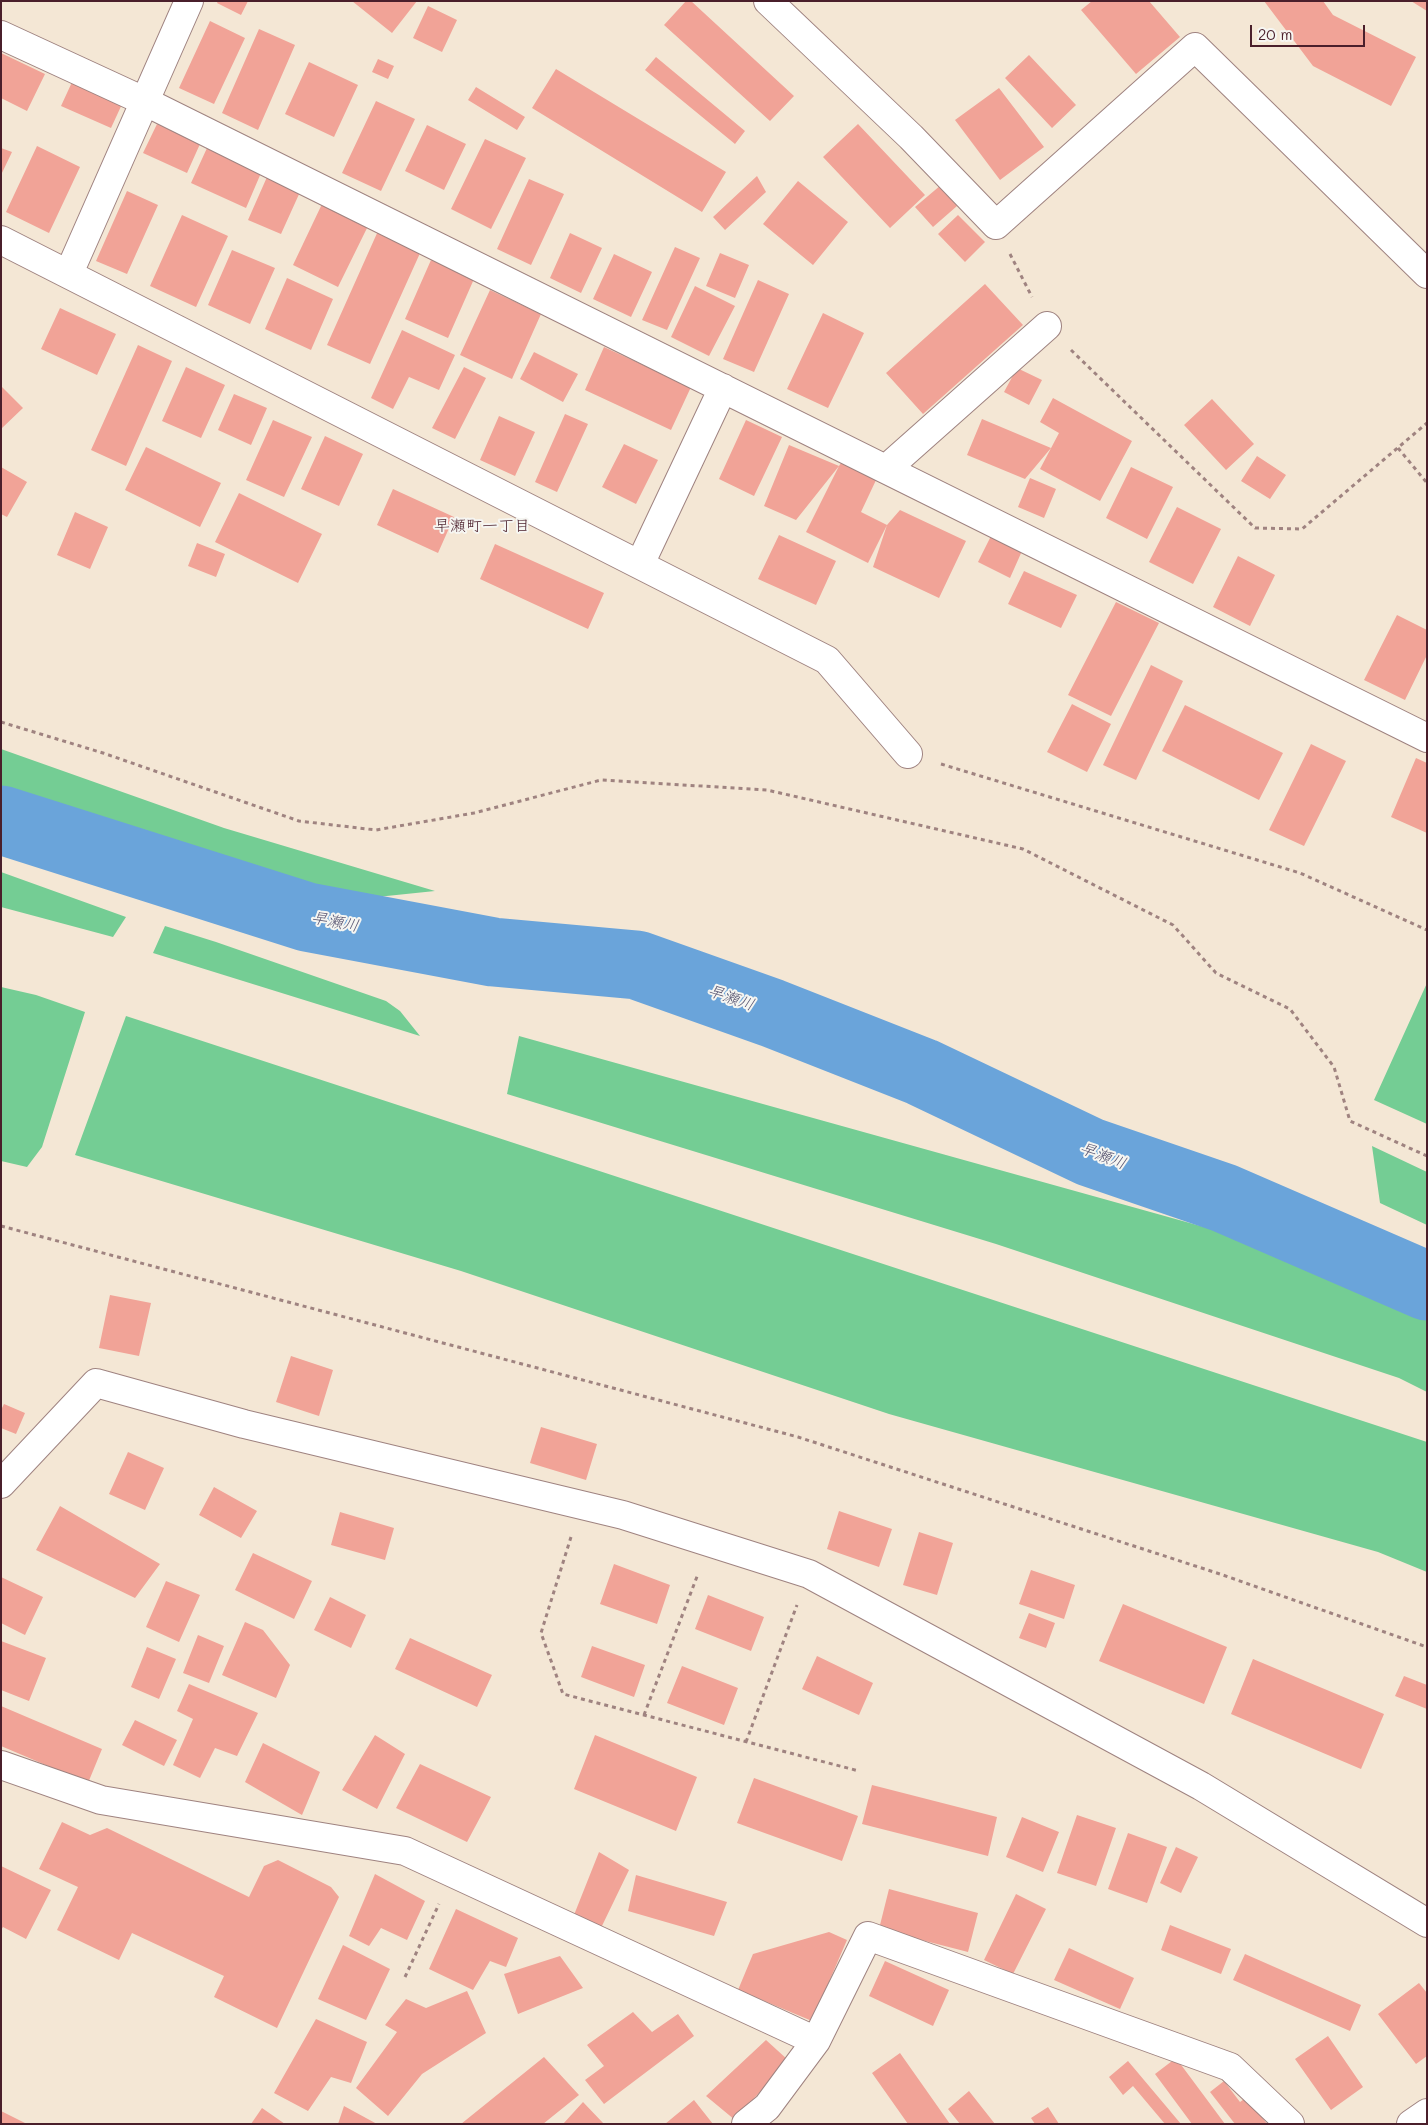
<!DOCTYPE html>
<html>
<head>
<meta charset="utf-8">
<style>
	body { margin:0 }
	#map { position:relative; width:1428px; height:2125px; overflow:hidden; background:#f4e7d5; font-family:Mali,sans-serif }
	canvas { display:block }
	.frame { position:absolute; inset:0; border:2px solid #4a1f2b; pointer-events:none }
	.scale { position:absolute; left:1250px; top:25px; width:115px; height:22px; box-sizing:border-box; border:2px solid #4a1f2b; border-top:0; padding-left:6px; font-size:15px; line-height:18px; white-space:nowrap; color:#4a1f2b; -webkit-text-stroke:4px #f6f6f2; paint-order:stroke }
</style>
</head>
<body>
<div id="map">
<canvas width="1428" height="2125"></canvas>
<div class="frame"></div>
<div class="scale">20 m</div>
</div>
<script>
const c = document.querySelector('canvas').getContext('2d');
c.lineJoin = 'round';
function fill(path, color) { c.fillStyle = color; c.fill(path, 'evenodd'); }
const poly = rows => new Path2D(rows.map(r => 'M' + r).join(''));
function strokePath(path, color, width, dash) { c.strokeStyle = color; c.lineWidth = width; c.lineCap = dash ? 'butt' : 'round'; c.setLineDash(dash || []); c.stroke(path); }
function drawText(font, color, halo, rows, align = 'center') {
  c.font = font + ' Mali,"Klee One",sans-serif'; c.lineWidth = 4; c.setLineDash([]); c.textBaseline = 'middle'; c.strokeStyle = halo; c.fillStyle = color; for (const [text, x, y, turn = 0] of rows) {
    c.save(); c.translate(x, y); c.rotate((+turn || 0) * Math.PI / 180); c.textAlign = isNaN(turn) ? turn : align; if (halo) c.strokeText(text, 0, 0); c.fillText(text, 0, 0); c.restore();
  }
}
fill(poly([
	[1,749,224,828,435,891,348,900,295,896,1,789],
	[1,872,126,917,113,937,1,907],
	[165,926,216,942,386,1001,400,1011,420,1036,153,953],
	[1427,983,1427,1124,1374,1100],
	[1,987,36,995,85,1012,42,1147,27,1167,1,1161],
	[126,1016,1427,1442,1427,1572,1378,1552,889,1414,461,1271,75,1155],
	[519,1036,1319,1259,1427,1317,1427,1392,1399,1378,996,1244,507,1094],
	[1372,1146,1427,1172,1427,1225,1380,1203]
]), '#74cd94');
strokePath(poly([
	[1,820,307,917,493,952,637,965,772,1013,922,1072,1090,1152,1224,1198,1427,1286]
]), '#6aa4da', 69);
fill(poly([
	[218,1,248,1,241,15,217,3],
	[352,1,417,1,392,33],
	[686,1,691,1,794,96,770,121,664,25],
	[1092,1,1149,1,1180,37,1136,74,1081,10],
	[1264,1,1323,1,1333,15,1416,57,1391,106,1313,66],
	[1411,1,1427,1,1427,11],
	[428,6,457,20,442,52,413,38],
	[210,21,245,38,214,104,179,88],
	[259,29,295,45,258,130,222,113],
	[1,53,45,74,27,111,1,98],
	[1029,55,1076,105,1052,128,1005,78],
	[656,57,745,131,735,144,645,70],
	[378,59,394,66,388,79,372,72],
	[309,62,358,85,334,137,285,114],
	[556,69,726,172,702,212,532,108],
	[73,80,123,102,111,128,61,106],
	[476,87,525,117,517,130,468,100],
	[999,88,1044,147,1000,180,955,120],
	[376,101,415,119,381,191,342,173],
	[157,124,200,144,187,173,143,153],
	[858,124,925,195,890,228,823,157],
	[427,125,466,144,444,190,405,171],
	[485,139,526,158,491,229,451,209],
	[37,146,80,167,49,233,6,212],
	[1,148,12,152,1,175],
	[207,148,261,173,246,208,191,183],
	[757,176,766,192,725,230,713,217],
	[267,177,300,192,281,234,248,220],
	[529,179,564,194,531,265,497,249],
	[798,181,848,222,813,265,763,224],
	[941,185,957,206,933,227,915,207],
	[127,191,158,205,127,274,96,261],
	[322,204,368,226,338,287,293,265],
	[182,215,228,236,196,307,150,286],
	[958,215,985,242,965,262,938,234],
	[378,231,421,251,370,364,327,345],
	[570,233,602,248,581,293,550,278],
	[675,247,700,258,667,330,642,320],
	[232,250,275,268,250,324,208,305],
	[720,253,749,265,735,298,706,286],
	[614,254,652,272,631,317,593,299],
	[431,260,474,279,448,338,405,319],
	[287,278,333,299,311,350,265,329],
	[758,280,789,294,754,372,723,359],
	[985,284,1023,325,923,414,886,373],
	[695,286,735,306,709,356,671,337],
	[490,290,541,314,512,379,460,355],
	[60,308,116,334,97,375,41,349],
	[823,313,864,333,828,408,787,389],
	[402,330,455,355,439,390,409,377,393,409,371,398],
	[138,345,172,361,126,466,91,450],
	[604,347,691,387,671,430,585,390],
	[534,352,578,374,563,402,520,379],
	[186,367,225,385,201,438,162,421],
	[464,367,486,378,455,439,432,428],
	[1017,368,1042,380,1029,405,1004,392],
	[1,386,23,408,1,429],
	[234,394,267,408,251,445,218,430],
	[1053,398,1132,441,1100,501,1040,469,1059,433,1040,422],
	[1212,399,1254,444,1226,470,1184,425],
	[565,414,588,424,557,492,535,482],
	[499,416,535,432,515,476,480,460],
	[982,419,1051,448,1025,479,967,455],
	[273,420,312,437,284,497,246,480],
	[746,420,782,437,754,496,719,479],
	[325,436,363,454,339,506,301,489],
	[624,444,658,460,636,504,602,487],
	[789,445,839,466,843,460,877,478,861,512,887,525,868,563,806,532,839,466,796,520,764,506],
	[146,447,221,483,200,527,125,490],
	[1257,456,1286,475,1270,499,1241,481],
	[1,467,27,482,7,517,1,514],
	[1131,467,1173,487,1147,539,1106,518],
	[1030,478,1056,489,1044,518,1018,507],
	[393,489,454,517,438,553,377,525],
	[239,493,322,534,298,583,215,542],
	[1177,507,1221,529,1193,584,1149,562],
	[900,510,966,541,939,598,873,567,887,525],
	[75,512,108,527,90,569,57,555],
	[779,535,836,561,816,605,758,579],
	[991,536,1022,551,1010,578,978,562],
	[197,543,225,554,216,577,188,566],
	[495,544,604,593,588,629,480,579],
	[1238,556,1275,575,1250,626,1213,607],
	[1024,571,1077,595,1061,628,1008,604],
	[1116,602,1159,623,1111,716,1068,695],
	[1397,615,1427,630,1427,655,1405,700,1364,680],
	[1151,665,1183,681,1136,780,1103,765],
	[1072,704,1111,724,1087,772,1047,752],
	[1185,705,1283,753,1259,800,1162,751],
	[1311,744,1346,761,1304,846,1269,830],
	[1416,758,1427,763,1427,833,1391,817],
	[110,1295,151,1303,139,1356,99,1348],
	[291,1356,333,1370,319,1416,276,1402],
	[4,1404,25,1413,16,1434,1,1428,1,1410],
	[541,1427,597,1444,586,1480,530,1463],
	[128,1452,164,1468,145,1510,109,1494],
	[214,1487,257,1511,241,1538,199,1515],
	[60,1506,160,1564,135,1598,36,1550],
	[839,1511,892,1529,879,1567,827,1549],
	[340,1512,394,1528,385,1560,331,1545],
	[919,1532,953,1543,937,1595,903,1585],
	[253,1553,312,1581,294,1619,235,1590],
	[614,1564,670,1585,657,1624,600,1604],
	[1031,1570,1075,1585,1064,1619,1019,1604],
	[1,1577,43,1597,25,1635,1,1623],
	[166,1581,200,1595,179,1642,146,1627],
	[708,1595,764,1617,751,1651,695,1629],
	[330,1597,366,1615,351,1648,314,1630],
	[1123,1604,1227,1647,1204,1704,1099,1661],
	[1029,1613,1055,1623,1046,1648,1019,1638],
	[245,1622,263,1630,290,1665,276,1698,222,1675],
	[198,1635,224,1646,209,1683,183,1673],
	[410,1638,492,1675,477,1707,395,1669],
	[1,1641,46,1658,29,1701,1,1690],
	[592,1646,645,1665,634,1697,581,1677],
	[147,1647,176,1659,159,1699,131,1687],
	[817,1656,873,1683,859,1715,802,1689],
	[1253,1659,1384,1714,1361,1769,1231,1714],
	[682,1666,738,1688,724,1725,667,1703],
	[1404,1676,1427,1685,1427,1709,1395,1696],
	[189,1684,258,1713,237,1756,215,1748,200,1778,173,1765,193,1719,177,1711],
	[1,1706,102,1749,88,1783,1,1746],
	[135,1720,177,1740,164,1766,122,1745],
	[375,1735,405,1754,377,1809,342,1790],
	[595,1735,697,1777,676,1831,574,1789],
	[263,1743,320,1772,302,1815,245,1782],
	[420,1764,491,1797,467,1842,396,1808],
	[754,1778,858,1816,842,1861,737,1823],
	[872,1785,997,1817,988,1856,862,1824],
	[1077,1815,1116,1828,1096,1886,1057,1873],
	[1022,1817,1059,1832,1043,1872,1006,1857],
	[62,1822,90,1835,107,1828,249,1897,264,1866,278,1860,331,1887,339,1897,277,2028,214,1997,224,1976,132,1933,119,1960,57,1930,78,1887,39,1869],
	[1128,1833,1167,1847,1147,1903,1108,1889],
	[1176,1847,1198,1857,1181,1893,1160,1883],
	[599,1852,629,1870,600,1930,572,1920],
	[1,1866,51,1890,26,1939,3,1927,1,1930],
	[375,1874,425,1901,407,1940,381,1928,369,1946,349,1936],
	[636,1875,727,1902,714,1936,628,1911],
	[889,1889,978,1913,968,1952,879,1929],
	[1016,1894,1046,1909,1013,1974,984,1960],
	[456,1909,518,1938,506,1967,490,1961,473,1990,429,1969],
	[1170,1925,1231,1949,1221,1974,1161,1950],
	[829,1932,847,1940,812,2021,738,1990,753,1954],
	[343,1945,390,1969,366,2020,318,1999],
	[1069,1948,1134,1978,1120,2009,1054,1980],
	[1245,1954,1361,2005,1350,2031,1233,1980],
	[560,1956,583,1988,518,2014,504,1974],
	[885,1961,949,1990,933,2026,869,1996],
	[1419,1983,1427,1993,1427,2056,1416,2064,1378,2014],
	[467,1991,486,2033,422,2074,388,2116,356,2088,397,2032,385,2025,406,1999,426,2008],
	[633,2012,652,2032,678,2014,694,2036,604,2104,585,2080,604,2066,587,2045],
	[316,2019,367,2042,351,2083,331,2077,308,2111,274,2093],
	[1328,2036,1363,2087,1331,2110,1295,2059],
	[766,2040,788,2060,735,2120,706,2096],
	[900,2053,950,2124,908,2124,872,2073],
	[544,2057,579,2095,543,2124,461,2124],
	[1176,2058,1225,2124,1192,2124,1155,2074],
	[1128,2061,1181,2124,1165,2124,1133,2086,1123,2095,1109,2077],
	[1224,2081,1240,2102,1247,2097,1267,2124,1235,2124,1210,2092],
	[969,2091,995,2124,960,2124,948,2109],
	[694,2100,713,2124,665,2124],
	[583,2102,604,2124,563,2124],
	[344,2106,377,2124,338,2124],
	[1048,2107,1059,2124,1035,2124,1031,2118],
	[262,2108,285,2124,251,2124],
	[1,2111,27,2124,1,2124]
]), '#f1a397');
const minor = poly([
	[768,1,911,137,996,225,1195,47,1427,274],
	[1,35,144,101,1427,738],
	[1,240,827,660,908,754],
	[69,273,189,1],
	[886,469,1047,326],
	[640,564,723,388],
	[1,1484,96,1383,244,1424,623,1515,809,1574,1201,1786,1427,1923],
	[1,1765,101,1800,405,1851,816,2041],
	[746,2124,767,2107,816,2041,868,1936,1230,2067,1290,2124],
	[1411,2124,1427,2113]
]);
strokePath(minor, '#9f8380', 30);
strokePath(poly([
	[1010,254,1032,297],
	[1071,350,1255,528,1302,529,1427,423],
	[1398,448,1427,483],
	[1,722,103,753,299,821,376,830,474,813,601,780,767,790,1023,849,1173,925,1216,973,1290,1009,1334,1067,1350,1121,1427,1156],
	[941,764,1300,873,1427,930],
	[1,1226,798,1437,1220,1574,1427,1647],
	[571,1537,541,1633,563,1694,859,1771],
	[644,1715,698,1574],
	[746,1742,797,1605],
	[405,1977,439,1904]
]), '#9f8380', 3, [4, 4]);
strokePath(minor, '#fff', 28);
drawText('16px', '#4a1f2b', '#f6f6f2', [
	["早瀬町一丁目",482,526]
]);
drawText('italic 16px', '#575471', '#f6f6f2', [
	["早瀬川",335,922,11],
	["早瀬川",731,998,19],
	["早瀬川",1103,1156,21]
]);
</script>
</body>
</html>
